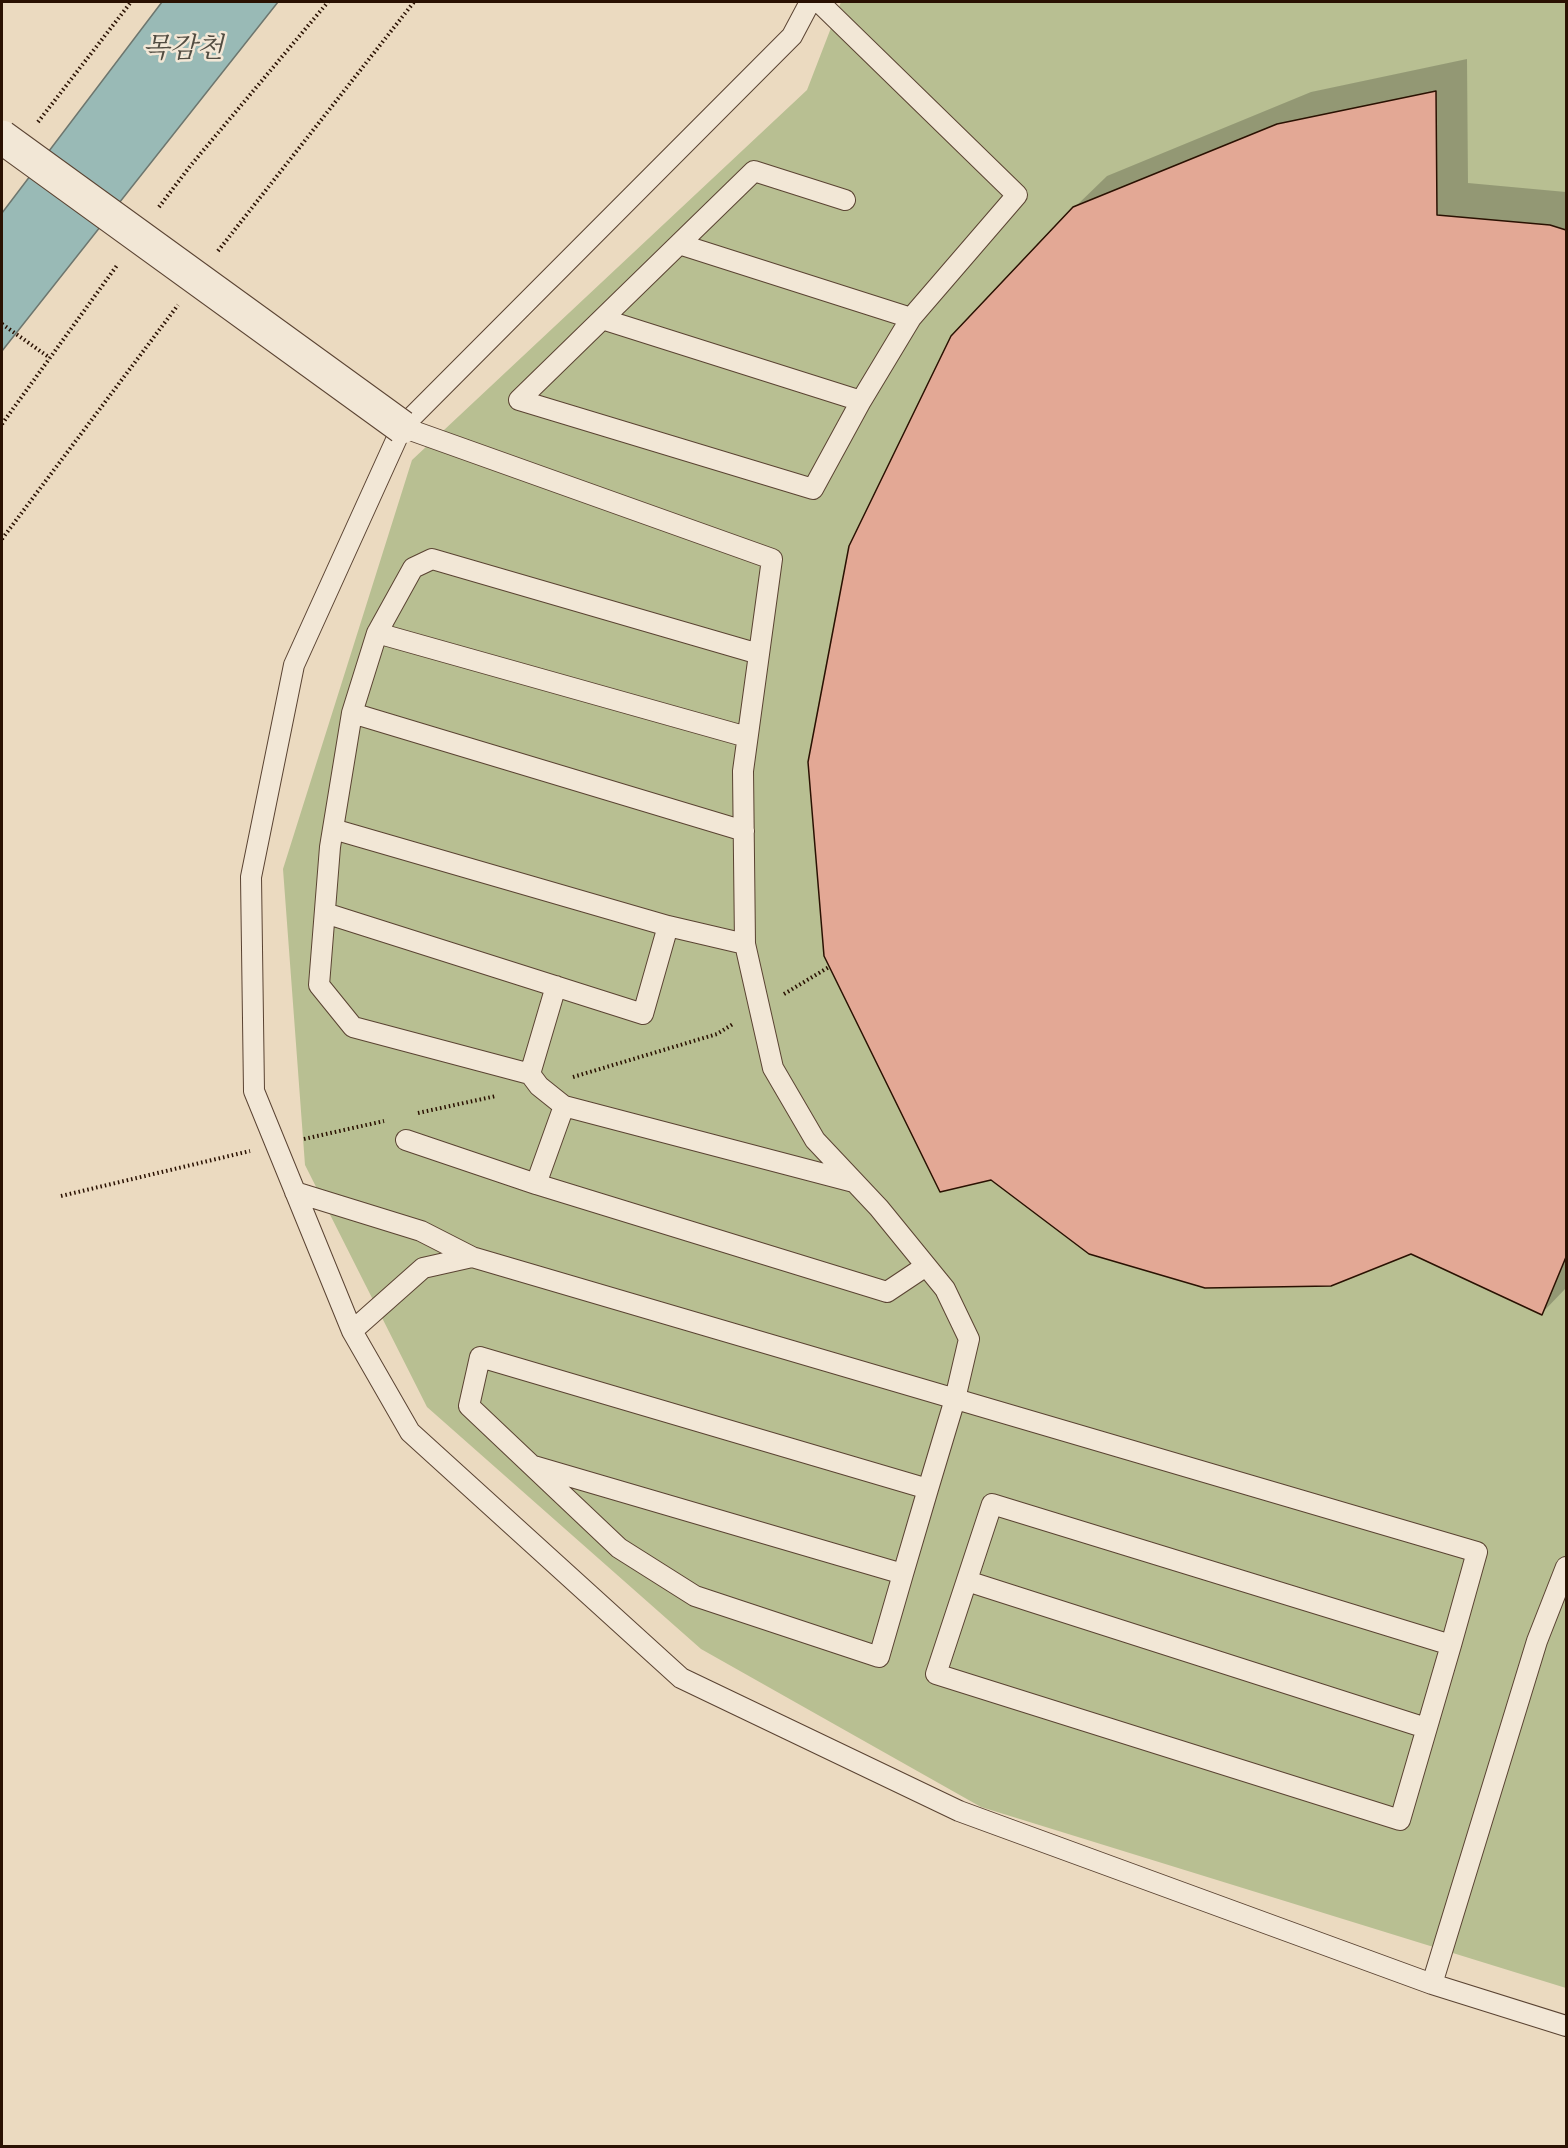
<!DOCTYPE html>
<html>
<head>
<meta charset="utf-8">
<style>
	body { margin:0 }
	#map { position:relative; width:1568px; height:2148px; overflow:hidden; background:#ebdac0; font-family:"EB Garamond",serif }
	canvas { display:block }
	.frame { position:absolute; inset:0; border:3px solid #2a1102; pointer-events:none }
</style>
</head>
<body>
<div id="map">
<canvas width="1568" height="2148"></canvas>
<div class="frame"></div>
</div>
<script>
const c = document.querySelector('canvas').getContext('2d');
c.lineJoin = 'round';
function fill(path, color) { c.fillStyle = color; c.fill(path, 'evenodd'); }
const poly = rows => new Path2D(rows.map(r => 'M' + r).join(''));
function strokePath(path, color, width, dash) { c.strokeStyle = color; c.lineWidth = width; c.lineCap = dash ? 'butt' : 'round'; c.setLineDash(dash || []); c.stroke(path); }
function drawText(font, color, halo, rows, align = 'center') {
  c.font = font + ' "EB Garamond","Noto Serif KR",serif'; c.lineWidth = 5; c.setLineDash([]); c.textBaseline = 'middle'; c.strokeStyle = halo; c.fillStyle = color; for (const [text, x, y, turn = 0] of rows) {
    c.save(); c.translate(x, y); c.rotate((+turn || 0) * Math.PI / 180); c.textAlign = isNaN(turn) ? turn : align; if (halo) c.strokeText(text, 0, 0); c.fillText(text, 0, 0); c.restore();
  }
}
fill(poly([
	[841,2,1566,2,1566,1988,981,1807,701,1649,427,1407,305,1165,283,869,412,460,807,90]
]), '#b8bf92');
const water = poly([
	[162,2,278,2,2,351,2,213,162,2]
]);
fill(water, '#99bab6');
strokePath(water, '#6d766e', 1.5);
fill(poly([
	[1467,59,1468,183,1566,192,1566,1288,1542,1313,1074,208,1107,176,1311,92]
]), '#0003');
const building = poly([
	[1436,91,1437,215,1550,225,1566,230,1566,1257,1542,1315,1411,1254,1331,1286,1205,1288,1089,1254,991,1180,940,1192,824,956,808,762,849,546,951,336,1073,207,1277,124,1436,91]
]);
fill(building, '#e3a895');
strokePath(building, '#2a1102', 1.5);
const service = poly([
	[810,2,792,36,402,427,294,665,251,877,254,1091,352,1331,410,1432,681,1678,959,1811,1432,1984,1566,2026],
	[819,2,1017,195,911,318,861,401,813,489,519,400,754,171,845,200],
	[679,244,911,318],
	[602,319,861,401],
	[402,427,772,559,743,771,745,944,773,1068,815,1140,879,1208,945,1289,969,1339,955,1399,928,1489,903,1574,879,1657,695,1596,619,1548,469,1406,480,1357,928,1489],
	[377,633,747,737],
	[352,713,330,847,319,985,353,1027,530,1074,539,1086,564,1106,536,1184,887,1292,926,1266],
	[333,829,668,926,745,944],
	[744,831,352,713,377,633,413,568,432,559,759,654],
	[325,913,643,1014,668,926],
	[530,1074,556,986],
	[564,1106,854,1182],
	[406,1140,536,1184],
	[295,1192,421,1231,472,1257,423,1268,352,1331],
	[472,1257,1477,1552,1451,1645,1400,1820,936,1674,992,1504,1451,1645],
	[534,1466,903,1574],
	[967,1581,1426,1728],
	[1432,1984,1537,1641,1566,1567]
]);
strokePath(service, '#5a4332', 22);
strokePath(poly([
	[38,122,131,2],
	[159,207,191,165,328,2],
	[218,251,414,2],
	[2,324,50,358],
	[2,424,118,264],
	[2,539,178,305],
	[784,994,829,967],
	[573,1077,717,1034,733,1024],
	[418,1113,496,1096],
	[304,1139,384,1121],
	[61,1196,250,1151]
]), '#2a1102', 4, [1.5, 3]);
strokePath(service, '#f2e7d6', 20);
const minorBridge = poly([
	[2,137,402,427]
]);
strokePath(minorBridge, '#5a4332', 35, []);
strokePath(minorBridge, '#f2e7d6', 33);
drawText('italic 28px', '#514c41', '#f2e7d6', [
	["목감천",183,49]
]);
</script>
</body>
</html>
